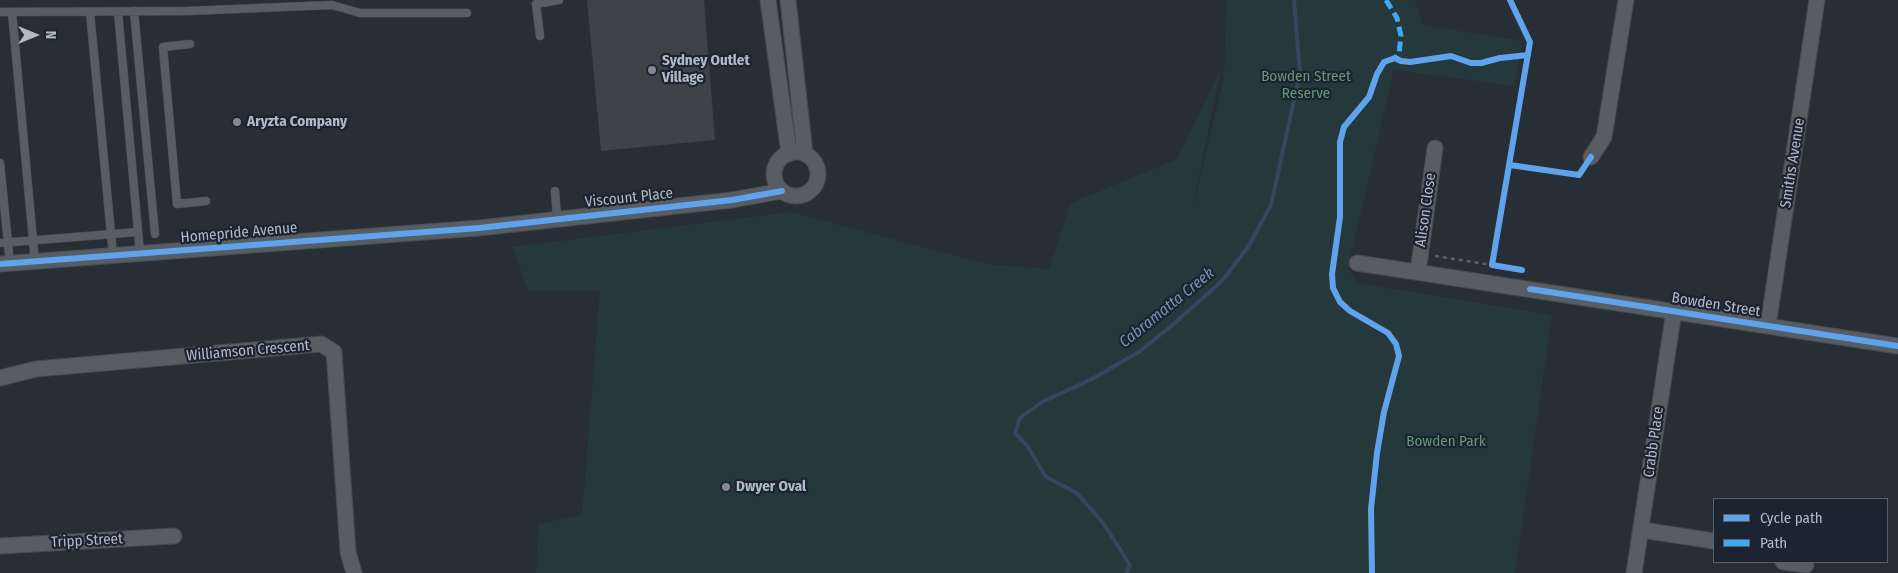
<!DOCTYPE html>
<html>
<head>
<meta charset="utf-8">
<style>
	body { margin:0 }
	#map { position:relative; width:1898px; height:573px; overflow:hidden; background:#282e35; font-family:"Fira Sans Condensed",sans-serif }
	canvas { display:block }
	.legend { position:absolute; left:1713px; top:498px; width:175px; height:65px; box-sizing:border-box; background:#1b2430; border:1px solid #57606c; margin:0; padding:6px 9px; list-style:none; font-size:15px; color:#b1bac7 }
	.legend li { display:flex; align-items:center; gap:10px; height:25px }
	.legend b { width:25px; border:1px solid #57606c }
	.north { position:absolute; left:10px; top:10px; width:50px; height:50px; -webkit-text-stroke:4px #1b2430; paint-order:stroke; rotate:90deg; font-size:14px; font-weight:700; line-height:20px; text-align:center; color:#b1bac7 }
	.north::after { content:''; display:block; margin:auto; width:18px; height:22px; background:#b1bac7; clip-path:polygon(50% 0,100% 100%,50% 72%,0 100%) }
</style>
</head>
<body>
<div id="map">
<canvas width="1898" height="573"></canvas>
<ul class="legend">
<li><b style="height:6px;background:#60a3ed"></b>Cycle path</li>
<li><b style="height:6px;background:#3fa9f5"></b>Path</li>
</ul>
<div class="north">N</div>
</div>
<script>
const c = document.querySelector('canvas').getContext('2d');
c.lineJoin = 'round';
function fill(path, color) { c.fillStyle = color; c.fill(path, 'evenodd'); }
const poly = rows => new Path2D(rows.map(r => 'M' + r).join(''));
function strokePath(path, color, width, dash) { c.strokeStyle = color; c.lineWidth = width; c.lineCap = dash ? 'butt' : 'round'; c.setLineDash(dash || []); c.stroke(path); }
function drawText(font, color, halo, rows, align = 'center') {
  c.font = font + ' "Fira Sans Condensed",sans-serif'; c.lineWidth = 4.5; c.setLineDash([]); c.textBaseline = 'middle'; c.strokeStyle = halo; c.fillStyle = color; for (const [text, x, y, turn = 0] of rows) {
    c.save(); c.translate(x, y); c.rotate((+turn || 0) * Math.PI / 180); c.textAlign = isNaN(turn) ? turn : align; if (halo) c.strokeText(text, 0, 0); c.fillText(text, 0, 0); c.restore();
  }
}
fill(poly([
	[1226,0,1415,0,1423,25,1522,41,1515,86,1394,70,1348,268,1357,283,1552,315,1515,573,536,573,538,524,582,515,600,291,528,290,512,247,791,212,987,264,1049,269,1071,203,1177,159,1221,69,1191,216,1224,77]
]), '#25383b');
strokePath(poly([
	[1126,573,1130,565,1103,523,1077,493,1046,477,1028,447,1015,433,1020,418,1042,402,1092,379,1139,352,1176,322,1222,281,1248,247,1271,205,1300,73,1294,0]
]), '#35475e', 4);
fill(poly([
	[587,0,704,0,715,140,601,151]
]), '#3d4349');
const lane = poly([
	[134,11,155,234],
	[0,12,187,11,332,5,360,13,467,13],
	[12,12,35,262],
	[90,12,113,255],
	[118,12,140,253],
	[540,36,536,4,559,0],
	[190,44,163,47,177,204,206,201],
	[0,163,10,264],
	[555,191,557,218],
	[0,243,138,232]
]);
const street = poly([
	[768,0,789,154],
	[788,0,805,154],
	'774 174a22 22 0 1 1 44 0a22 22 0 1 1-44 0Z',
	[1591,157,1604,137,1626,0],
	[1357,263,1898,346],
	[0,264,479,228,732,200,782,191],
	[1418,272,1435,148],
	[1768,326,1817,0],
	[0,378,36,369,321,344,334,352,348,552,354,573],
	[1642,530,1714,541],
	[0,546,174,536],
	[1783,562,1806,565],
	[1634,573,1674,311]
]);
strokePath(lane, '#464a50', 9);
strokePath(street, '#464a50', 17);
strokePath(poly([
	[1435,256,1492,265]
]), '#5b6167', 2.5, [4, 4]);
strokePath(lane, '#585c63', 8);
strokePath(street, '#585c63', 15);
strokePath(poly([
	[1386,0,1397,18,1401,36,1399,53,1395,58]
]), '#3fa9f5', 5, [10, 5]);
strokePath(poly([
	[1510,0,1530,42,1492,265,1522,270],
	[1510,165,1579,175,1591,157],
	[0,264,479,228,732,200,782,191],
	[1530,289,1898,346],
	[1372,573,1371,509,1377,453,1384,412,1399,356,1396,344,1388,333,1350,311,1340,302,1333,288,1332,274,1340,217,1340,142,1344,127,1369,97,1377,74,1384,62,1395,58,1401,61,1410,62,1451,56,1471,63,1481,63,1500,58,1528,55]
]), '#60a3ed', 6);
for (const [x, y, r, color] of [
	[652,70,5,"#818994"],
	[237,122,5,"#818994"],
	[726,487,5,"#818994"]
]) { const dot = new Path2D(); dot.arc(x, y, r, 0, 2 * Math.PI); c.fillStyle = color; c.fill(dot); strokePath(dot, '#1b2430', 2); }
drawText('bold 15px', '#b1bac7', '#1b2430', [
	["Sydney Outlet",662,61],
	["Village",662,78],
	["Aryzta Company",247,122],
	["Dwyer Oval",736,487]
], 'left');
drawText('15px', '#689872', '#1b2430', [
	["Bowden Street",1306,77],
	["Reserve",1306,94],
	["Bowden Park",1446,442]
]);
drawText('15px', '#b1bac7', '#1b2430', [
	["Smiths Avenue",1793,163,-81],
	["Viscount Place",629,198,-6],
	["Alison Close",1426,210,-82],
	["Homepride Avenue",239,233,-5],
	["Bowden Street",1716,305,9],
	["Williamson Crescent",248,351,-5],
	["Crabb Place",1654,442,-82],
	["Tripp Street",87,541,-3]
]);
drawText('italic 16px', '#7991af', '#1b2430', [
	["Cabramatta Creek",1167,308,-39]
]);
</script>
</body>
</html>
